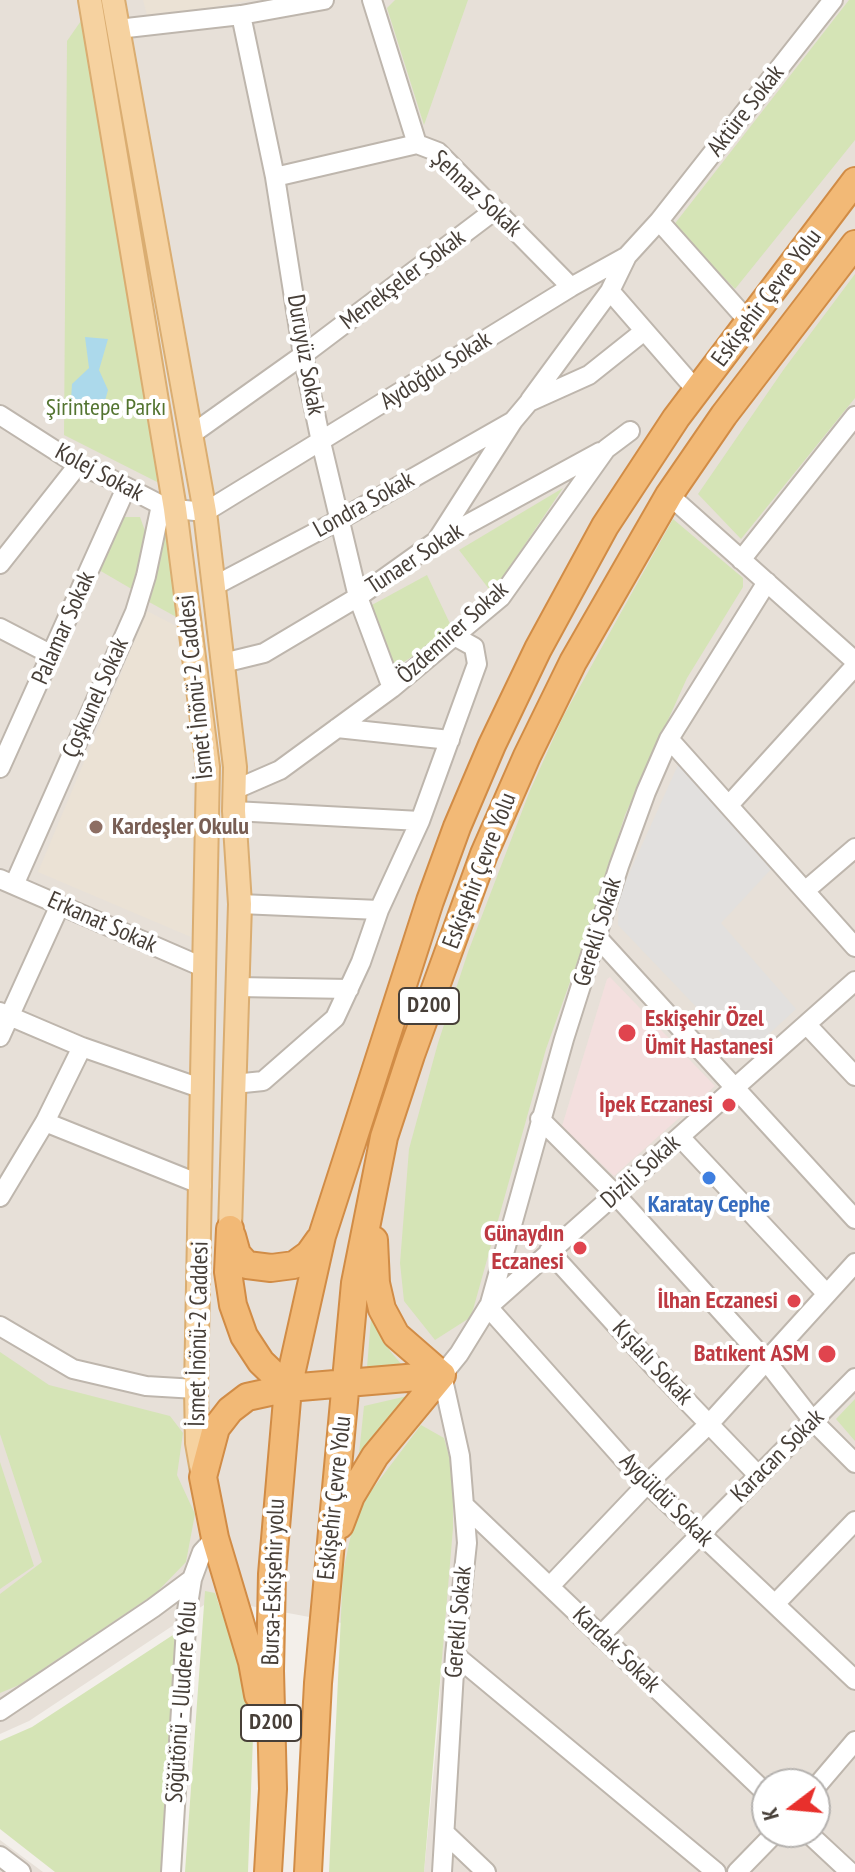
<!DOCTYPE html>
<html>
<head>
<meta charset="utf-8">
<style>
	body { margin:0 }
	#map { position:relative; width:855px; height:1872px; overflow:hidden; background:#f3efea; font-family:"PT Sans Narrow",sans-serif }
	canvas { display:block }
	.north { position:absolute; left:751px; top:1768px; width:80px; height:80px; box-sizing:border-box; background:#fff; border:2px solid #b5b2af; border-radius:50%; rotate:254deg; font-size:22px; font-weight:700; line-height:32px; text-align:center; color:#473f38 }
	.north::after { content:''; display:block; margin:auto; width:28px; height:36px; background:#e8302c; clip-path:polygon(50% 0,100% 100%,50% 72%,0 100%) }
</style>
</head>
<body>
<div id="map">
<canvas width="855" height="1872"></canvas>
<div class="north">K</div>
</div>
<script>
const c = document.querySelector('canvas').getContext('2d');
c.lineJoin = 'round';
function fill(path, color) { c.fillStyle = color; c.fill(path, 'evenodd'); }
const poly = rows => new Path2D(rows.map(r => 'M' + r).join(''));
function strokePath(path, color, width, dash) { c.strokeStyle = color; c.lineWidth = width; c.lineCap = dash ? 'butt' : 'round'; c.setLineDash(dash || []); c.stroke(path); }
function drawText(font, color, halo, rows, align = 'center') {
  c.font = font + ' "PT Sans Narrow",sans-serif'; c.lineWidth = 8; c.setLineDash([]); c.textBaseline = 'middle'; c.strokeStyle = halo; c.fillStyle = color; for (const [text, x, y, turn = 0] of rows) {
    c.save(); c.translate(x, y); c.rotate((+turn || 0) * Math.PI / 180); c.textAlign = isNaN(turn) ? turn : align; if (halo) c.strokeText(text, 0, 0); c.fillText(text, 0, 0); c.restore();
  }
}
fill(poly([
	[0,0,855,0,855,1872,424,1872,438,1726,444,1617,368,1628,213,1599,29,1721,0,1734],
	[767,1784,815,1784,815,1832,767,1832],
	[0,1840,43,1872,0,1872]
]), '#e7e0d8');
fill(poly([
	[143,0,252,0,148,19],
	[147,611,184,630,193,738,191,937,38,872]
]), '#ebe2d5');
fill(poly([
	[610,977,715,1086,614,1176,562,1126,607,979]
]), '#f3dfde');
fill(poly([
	[395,0,468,0,424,125,387,8],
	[849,0,855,0,855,140,735,289,673,226],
	[83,18,161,484,64,435,67,41],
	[855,274,855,398,741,539,698,494,784,369],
	[563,488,492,593,459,550],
	[121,517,140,517,148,539,135,591,99,570],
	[673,519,743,578,743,587,687,678,625,815,589,929,546,1049,471,1317,435,1340,404,1301,400,1263,409,1149,438,1043,468,952,529,793,563,717],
	[166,525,175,545,180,619,149,602,161,530],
	[427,575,453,630,393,669,370,606],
	[372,1306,374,1307,390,1351,409,1373,366,1380],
	[0,1352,49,1385,170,1416,183,1433,177,1475,195,1514,186,1562,156,1593,19,1685,0,1693,0,1594,42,1562,0,1434],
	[416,1394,357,1473,364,1406],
	[855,1399,855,1441,836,1419],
	[421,1425,444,1438,453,1470,453,1528,424,1872,329,1872,343,1572,356,1511],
	[0,1462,34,1566,0,1589],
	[205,1591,215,1593,250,1694,253,1737,248,1872,185,1872],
	[176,1633,163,1872,55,1872,0,1829,0,1741,32,1727]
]), '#d5e4b6');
fill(poly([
	[678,765,701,784,775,865,721,923,796,1009,744,1057,618,925,619,896]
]), '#e2e0de');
fill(poly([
	[85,337,108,339,99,370,108,390,103,408,88,414,78,409,71,400,72,384,89,368]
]), '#acd9eb');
const minor = poly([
	[372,0,417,144,438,152,571,287],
	[241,15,275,177,303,355,321,442,358,597,392,688],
	[118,29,241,15,324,0],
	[275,177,417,144],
	[659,221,749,322],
	[610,291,697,391],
	[530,400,610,291,627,256],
	[0,415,78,465,105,476,161,505,175,509,205,512,571,287,627,256,659,221,833,0],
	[192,434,303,355,495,210],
	[669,495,855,661],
	[437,540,513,421,529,402,589,375,643,332],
	[741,560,855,416],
	[0,564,78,465],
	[214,586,341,519,513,421],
	[0,628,52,655],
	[223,663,264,653,358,597,435,542,600,452],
	[337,728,450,740],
	[669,739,855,947],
	[0,768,126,488],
	[234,790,280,770,392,688,501,597,606,449,630,431],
	[729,805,855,666],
	[234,811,420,821],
	[0,879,205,968],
	[14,885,135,612,146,576,161,505],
	[806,890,855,848],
	[240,904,379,910],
	[597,937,855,1219],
	[237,987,349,989],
	[0,1012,82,1047,203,1089],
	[807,1025,855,1076],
	[0,1037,60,905],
	[234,1084,263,1081,335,1018,361,962,379,910,420,821,477,664,474,647,456,637],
	[540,1119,616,1195,767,1362,813,1421,855,1463],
	[45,1122,202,1185],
	[680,1137,826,1293],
	[0,1197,45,1122,82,1047],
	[549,1251,657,1370,757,1474],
	[488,1307,635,1472,855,1680],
	[489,1307,564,1039,619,866,646,792,669,739,767,582],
	[0,1326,73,1369,146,1386,196,1389],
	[465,1506,767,1794],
	[551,1585,647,1484,710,1423,855,1263],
	[775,1604,855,1521],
	[600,1636,855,1378],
	[455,1655,716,1872],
	[0,1711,153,1608,192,1579],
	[815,1788,855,1741],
	[807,1832,850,1872],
	[446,1834,486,1872],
	[0,1856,21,1872],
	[171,1872,187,1611,192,1579,202,1552,215,1538],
	[442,1872,455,1655,467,1543,460,1456,442,1375,459,1354,488,1307,855,981],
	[737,1872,776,1832]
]);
const major = poly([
	[90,0,175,509,208,767,196,1389,197,1443,203,1477],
	[113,0,205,512,235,767,234,811,240,904,230,1229]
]);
const highway = poly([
	[230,1229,228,1272,233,1305,244,1336,261,1362,288,1388],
	[232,1236,237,1254,247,1265,271,1268,294,1265,309,1254,319,1240],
	[374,1240,376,1283,382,1309,396,1335,442,1375],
	[340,1525,351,1496,375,1456,442,1375],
	[258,1695,252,1662,215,1538,203,1477,216,1428,230,1410,247,1397,288,1388,442,1375],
	[268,1872,273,1789,270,1671,272,1574,288,1388,322,1236,430,901,457,827,492,745,538,649,605,526,676,418,855,181],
	[308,1872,318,1683,355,1283,384,1137,411,1055,484,854,527,756,573,662,669,495,724,415,855,244]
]);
strokePath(minor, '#beb6ad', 22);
strokePath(major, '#daad71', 26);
strokePath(highway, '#d18c46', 30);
strokePath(minor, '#fff', 18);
strokePath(major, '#f6d2a0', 22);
strokePath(highway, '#f2b976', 26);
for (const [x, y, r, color] of [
	[96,827,8,"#8d6e63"],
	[627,1033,10,"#e0444e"],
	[729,1105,8,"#e0444e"],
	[709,1178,8,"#3f7fe0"],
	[580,1248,8,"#e0444e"],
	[794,1301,8,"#e0444e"],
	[827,1354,10,"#e0444e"]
]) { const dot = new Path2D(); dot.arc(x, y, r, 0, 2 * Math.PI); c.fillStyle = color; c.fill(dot); strokePath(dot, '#fff', 3); }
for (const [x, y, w] of [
	[429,1006,60],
	[271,1723,60]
]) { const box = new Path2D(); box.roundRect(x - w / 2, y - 18, w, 36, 6); c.fillStyle = '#fff'; c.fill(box); strokePath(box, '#473f38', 2); }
drawText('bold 22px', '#473f38', null, [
	["D200",429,1006],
	["D200",271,1723]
]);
drawText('24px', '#473f38', '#fff', [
	["Aktüre Sokak",746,111,-52],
	["Şehnaz Sokak",476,194,43],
	["Menekşeler Sokak",403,280,-37],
	["Eskişehir Çevre Yolu",767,298,-53],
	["Duruyüz Sokak",305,355,80],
	["Aydoğdu Sokak",436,371,-32],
	["Kolej Sokak",99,473,28],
	["Londra Sokak",364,505,-29],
	["Tunaer Sokak",415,559,-33],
	["Palamar Sokak",64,628,-66],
	["Özdemirer Sokak",453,633,-42],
	["İsmet İnönü-2 Caddesi",196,687,-96],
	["Çoşkunel Sokak",96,698,-66],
	["Eskişehir Çevre Yolu",480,871,-69],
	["Erkanat Sokak",102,923,24],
	["Gerekli Sokak",598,932,-73],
	["Dizili Sokak",641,1172,-42],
	["İsmet İnönü-2 Caddesi",199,1334,-89],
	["Kışlalı Sokak",652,1363,47],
	["Karacan Sokak",778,1456,-45],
	["Eskişehir Çevre Yolu",335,1498,-84],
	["Aygüldü Sokak",666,1500,45],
	["Bursa-Eskişehir yolu",274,1582,-88],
	["Gerekli Sokak",459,1622,-85],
	["Kardak Sokak",616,1650,44],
	["Söğütönü - Uludere Yolu",182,1702,-86]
]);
drawText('24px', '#537430', '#fff', [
	["Şirintepe Parkı",106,408]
]);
drawText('bold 24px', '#785e54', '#fff', [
	["Kardeşler Okulu",112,827]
], 'left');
drawText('bold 24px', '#be3a42', '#fff', [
	["Eskişehir Özel",645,1019,"left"],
	["Ümit Hastanesi",645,1047,"left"],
	["İpek Eczanesi",713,1105],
	["Günaydın",564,1234],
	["Eczanesi",564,1262],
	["İlhan Eczanesi",778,1301],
	["Batıkent ASM",809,1354]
], 'right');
drawText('bold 24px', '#366cbe', '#fff', [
	["Karatay Cephe",709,1205]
]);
</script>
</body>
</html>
